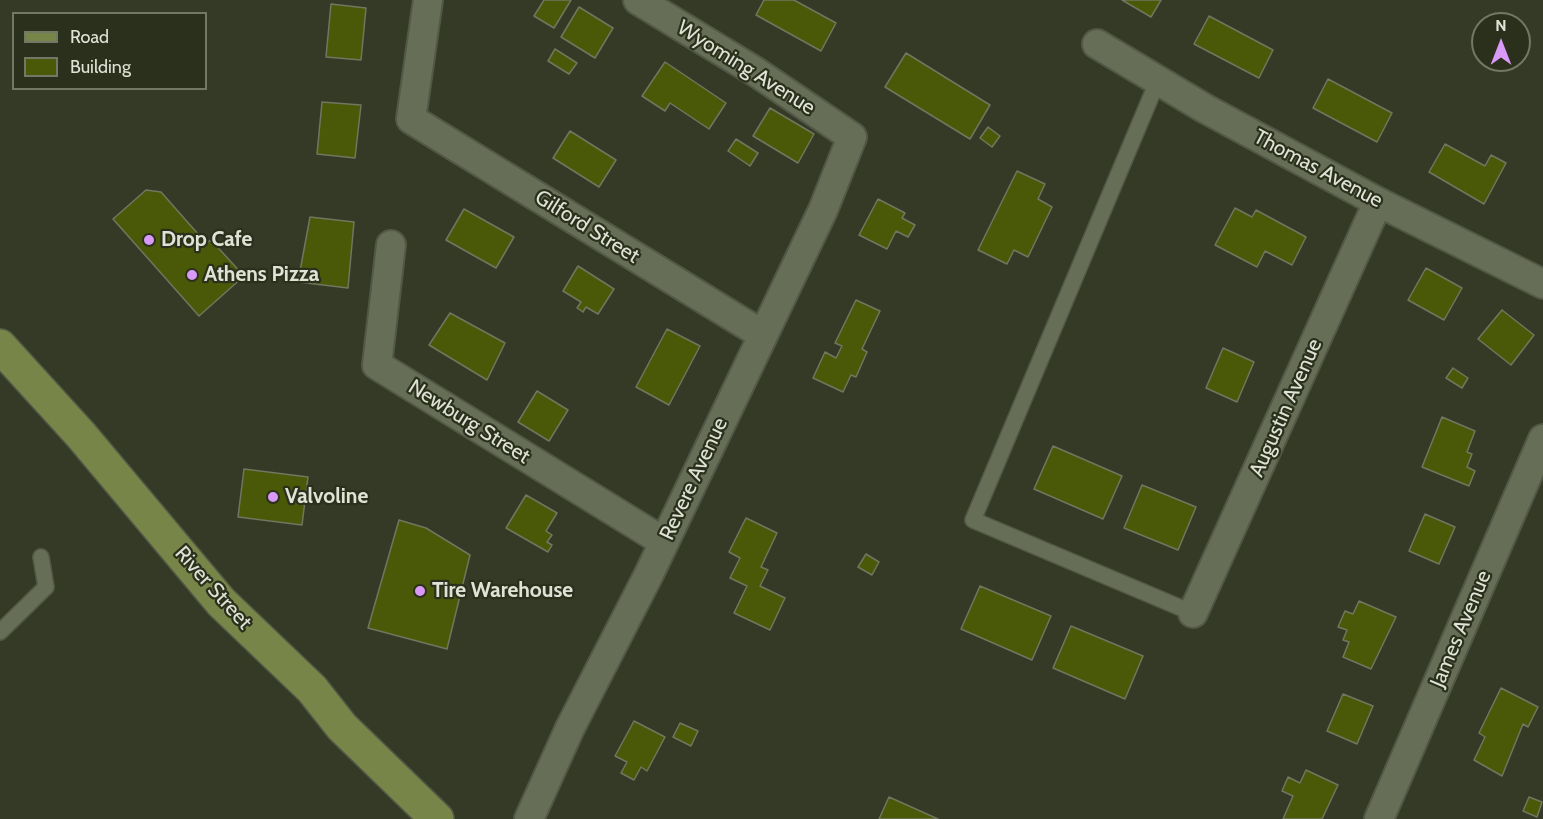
<!DOCTYPE html>
<html>
<head>
<meta charset="utf-8">
<style>
	body { margin:0 }
	#map { position:relative; width:1543px; height:819px; overflow:hidden; background:#353a26; font-family:Cabin,sans-serif }
	canvas { display:block }
	.legend { position:absolute; left:12px; top:12px; width:195px; height:78px; box-sizing:border-box; background:#2b301c; border:2px solid #737866; margin:0; padding:8px 10px; list-style:none; font-size:18px; color:#dfe3d6 }
	.legend li { display:flex; align-items:center; gap:12px; height:30px }
	.legend b { width:30px; border:2px solid #737866 }
	.north { position:absolute; left:1471px; top:12px; width:60px; height:60px; box-sizing:border-box; background:#2b301c; border:2px solid #737866; border-radius:50%; rotate:0deg; font-size:16px; font-weight:700; line-height:24px; text-align:center; color:#dfe3d6 }
	.north::after { content:''; display:block; margin:auto; width:21px; height:27px; background:#d99af7; clip-path:polygon(50% 0,100% 100%,50% 72%,0 100%) }
</style>
</head>
<body>
<div id="map">
<canvas width="1543" height="819"></canvas>
<ul class="legend">
<li><b style="height:8px;background:#778549"></b>Road</li>
<li><b style="height:16px;background:#4a5907"></b>Building</li>
</ul>
<div class="north">N</div>
</div>
<script>
const c = document.querySelector('canvas').getContext('2d');
c.lineJoin = 'round';
function fill(path, color) { c.fillStyle = color; c.fill(path, 'evenodd'); }
const poly = rows => new Path2D(rows.map(r => 'M' + r).join(''));
function strokePath(path, color, width, dash) { c.strokeStyle = color; c.lineWidth = width; c.lineCap = dash ? 'butt' : 'round'; c.setLineDash(dash || []); c.stroke(path); }
function drawText(font, color, halo, rows, align = 'center') {
  c.font = font + ' Cabin,sans-serif'; c.lineWidth = 4.5; c.setLineDash([]); c.textBaseline = 'middle'; c.strokeStyle = halo; c.fillStyle = color; for (const [text, x, y, turn = 0] of rows) {
    c.save(); c.translate(x, y); c.rotate((+turn || 0) * Math.PI / 180); c.textAlign = isNaN(turn) ? turn : align; if (halo) c.strokeText(text, 0, 0); c.fillText(text, 0, 0); c.restore();
  }
}
const building = poly([
	[544,0,571,0,554,28,534,16,544,0],
	[764,0,794,0,836,23,821,51,756,15,764,0],
	[1122,0,1161,0,1151,17,1122,0],
	[331,4,366,8,361,60,326,57,331,4],
	[579,7,613,28,595,58,561,37,579,7],
	[1209,16,1273,50,1259,78,1194,44,1209,16],
	[555,49,577,63,569,74,548,61,555,49],
	[906,53,990,105,970,139,885,87,906,53],
	[665,62,726,103,709,129,670,103,665,111,642,96,665,62],
	[1328,79,1392,113,1377,142,1313,108,1328,79],
	[322,102,361,105,355,158,317,154,322,102],
	[770,108,814,134,798,163,753,136,770,108],
	[988,127,1000,136,992,147,980,138,988,127],
	[570,131,616,160,599,187,553,158,570,131],
	[736,139,758,153,750,166,728,151,736,139],
	[1445,144,1485,166,1491,155,1506,163,1484,204,1429,172,1445,144],
	[1017,171,1045,184,1038,199,1052,207,1028,257,1014,250,1007,264,978,250,1017,171],
	[146,190,161,192,206,243,211,240,244,276,199,316,113,219,146,190],
	[878,199,905,213,902,218,915,225,908,237,896,231,887,249,859,235,878,199],
	[1235,208,1252,217,1256,210,1306,237,1292,265,1265,251,1257,267,1215,245,1235,208],
	[464,209,514,237,496,268,446,240,464,209],
	[310,217,354,222,348,288,298,282,310,217],
	[578,266,614,289,598,314,586,307,583,312,577,308,581,302,563,291,578,266],
	[1426,268,1462,288,1444,320,1408,300,1426,268],
	[856,300,880,311,862,349,867,352,856,377,851,375,843,392,813,378,825,352,836,358,842,346,835,343,856,300],
	[1502,310,1534,335,1511,365,1478,339,1502,310],
	[450,313,505,343,487,380,429,345,450,313],
	[667,329,700,346,669,405,636,387,667,329],
	[1223,348,1254,362,1237,402,1206,388,1223,348],
	[1453,368,1468,378,1462,388,1446,378,1453,368],
	[537,391,568,410,549,441,518,422,537,391],
	[1442,417,1475,431,1467,452,1472,454,1467,467,1475,471,1469,486,1422,467,1442,417],
	[1053,446,1122,476,1103,519,1034,489,1053,446],
	[244,469,308,477,302,525,238,517,244,469],
	[1142,485,1196,507,1178,550,1124,528,1142,485],
	[526,495,557,513,546,531,552,535,547,542,552,545,548,552,506,528,526,495],
	[1425,514,1455,527,1439,564,1409,551,1425,514],
	[746,518,777,533,761,567,768,570,760,586,785,598,770,630,734,613,747,586,730,578,740,558,729,552,746,518],
	[399,520,426,528,470,555,447,649,368,628,399,520],
	[866,554,879,562,872,575,858,567,866,554],
	[980,586,1051,616,1032,660,961,629,980,586],
	[1359,601,1396,617,1371,669,1343,657,1349,642,1343,640,1347,630,1338,627,1345,611,1353,614,1359,601],
	[1071,626,1143,656,1125,699,1053,668,1071,626],
	[1501,688,1538,707,1528,727,1523,724,1502,776,1474,760,1485,737,1479,733,1501,688],
	[1343,694,1373,706,1357,744,1327,731,1343,694],
	[634,721,665,737,647,771,641,767,634,780,621,773,627,762,615,756,634,721],
	[680,723,698,731,691,746,673,737,680,723],
	[1306,770,1338,785,1322,819,1283,819,1293,796,1282,791,1288,777,1300,783,1306,770],
	[889,797,938,819,879,819,889,797],
	[1529,797,1542,802,1537,817,1523,811,1529,797]
]);
fill(building, '#4a5907');
strokePath(building, '#707660', 1.5);
const lane = poly([
	[1158,80,973,520,1193,613],
	[0,632,46,587,41,557]
]);
const street = poly([
	[428,0,411,119,763,335],
	[1097,44,1204,108,1378,202,1543,284],
	[391,245,377,365,664,542],
	[1193,613,1378,202],
	[529,819,570,728,649,574,823,210,852,137,756,72,638,0],
	[1379,819,1543,439]
]);
const primary = poly([
	[0,346,81,435,221,602,312,689,342,727,437,819]
]);
strokePath(lane, '#535746', 18);
strokePath(street, '#535746', 32);
strokePath(primary, '#535746', 36);
strokePath(lane, '#676e57', 15);
strokePath(street, '#676e57', 28);
strokePath(primary, '#778549', 33);
for (const [x, y, r, color] of [
	[149,240,6,"#d99af7"],
	[192,275,6,"#d99af7"],
	[273,497,6,"#d99af7"],
	[420,591,6,"#d99af7"]
]) { const dot = new Path2D(); dot.arc(x, y, r, 0, 2 * Math.PI); c.fillStyle = color; c.fill(dot); strokePath(dot, '#2b301c', 2); }
drawText('21px', '#dfe3d6', '#2b301c', [
	["Wyoming Avenue",746,68,32],
	["Thomas Avenue",1318,169,28],
	["Gilford Street",587,227,32],
	["Augustin Avenue",1286,408,-66],
	["Newburg Street",469,422,32],
	["Revere Avenue",694,479,-65],
	["River Street",213,588,48],
	["James Avenue",1461,629,-67]
]);
drawText('bold 21px', '#dfe3d6', '#2b301c', [
	["Drop Cafe",161,240],
	["Athens Pizza",204,275],
	["Valvoline",285,497],
	["Tire Warehouse",432,591]
], 'left');
</script>
</body>
</html>
